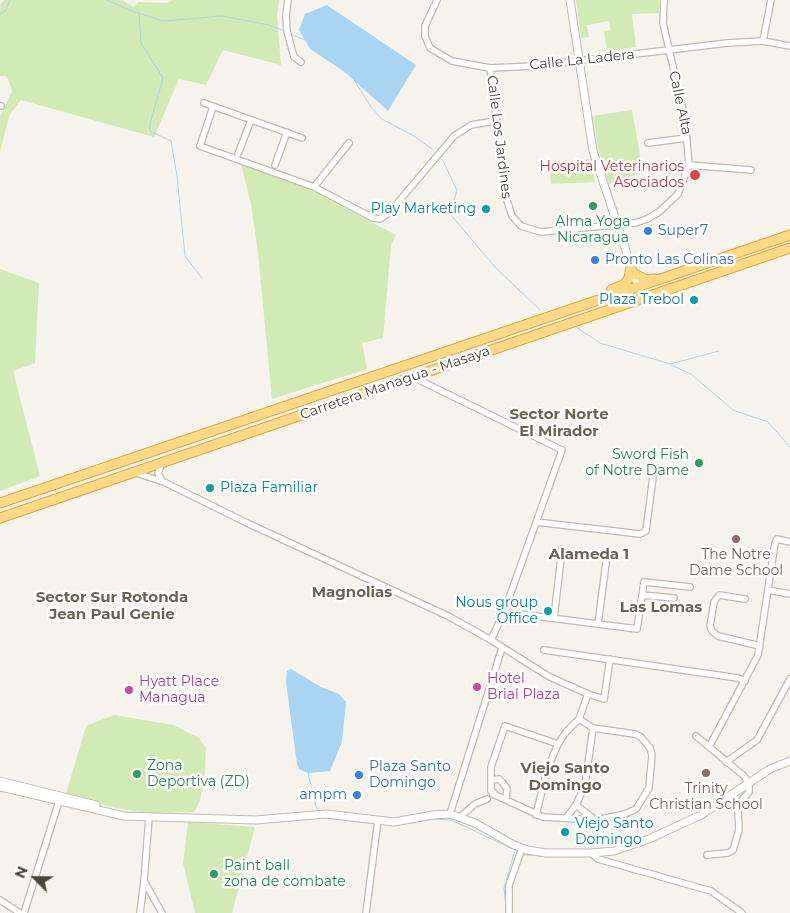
<!DOCTYPE html>
<html>
<head>
<meta charset="utf-8">
<style>
	body { margin:0 }
	#map { position:relative; width:790px; height:913px; overflow:hidden; background:#f6f3ec; font-family:Montserrat,sans-serif }
	canvas { display:block }
	.north { position:absolute; left:10px; top:853px; width:50px; height:50px; -webkit-text-stroke:4px #fff; paint-order:stroke; rotate:293deg; font-size:14px; font-weight:700; line-height:20px; text-align:center; color:#4b4439 }
	.north::after { content:''; display:block; margin:auto; width:18px; height:22px; background:#4b4439; clip-path:polygon(50% 0,100% 100%,50% 72%,0 100%) }
</style>
</head>
<body>
<div id="map">
<canvas width="790" height="913"></canvas>
<div class="north">N</div>
</div>
<script>
const c = document.querySelector('canvas').getContext('2d');
c.lineJoin = 'round';
function fill(path, color) { c.fillStyle = color; c.fill(path, 'evenodd'); }
const poly = rows => new Path2D(rows.map(r => 'M' + r).join(''));
function strokePath(path, color, width, dash) { c.strokeStyle = color; c.lineWidth = width; c.lineCap = dash ? 'butt' : 'round'; c.setLineDash(dash || []); c.stroke(path); }
function drawText(font, color, halo, rows, align = 'center') {
  c.font = font + ' Montserrat,sans-serif'; c.lineWidth = 5; c.setLineDash([]); c.textBaseline = 'middle'; c.strokeStyle = halo; c.fillStyle = color; for (const [text, x, y, turn = 0] of rows) {
    c.save(); c.translate(x, y); c.rotate((+turn || 0) * Math.PI / 180); c.textAlign = isNaN(turn) ? turn : align; if (halo) c.strokeText(text, 0, 0); c.fillText(text, 0, 0); c.restore();
  }
}
fill(poly([
	[4,0,122,0,133,7,139,2,168,3,173,0,279,0,277,15,281,65,223,50,206,85,179,79,154,137,21,100,9,116,0,152,0,117,12,91,7,76,0,76,0,4],
	[576,0,659,0,659,13,632,14,636,47,607,51,604,31,611,30,609,21,587,25,589,37,581,38],
	[632,110,643,172,609,184,598,148,593,116],
	[591,159,595,182,551,184,549,162],
	[241,164,301,185,396,235,391,245,383,338,362,343,367,369,272,399,258,253,251,204],
	[0,269,39,283,35,363,13,371,40,476,0,491],
	[114,715,173,725,199,738,206,748,205,772,200,801,194,812,148,813,116,808,66,794,86,726],
	[188,822,255,827,232,913,195,913,183,863]
]), '#d2eab5');
fill(poly([
	[327,5,416,65,388,111,346,73,310,49,299,30,305,14],
	[291,669,321,687,339,694,346,702,342,742,330,771,308,773,299,769,297,764,286,682,287,671]
]), '#a9d4f2');
strokePath(poly([
	[107,0,129,10,163,21,222,16,269,25,284,31],
	[139,14,141,43,163,78,150,124,150,131,171,141,177,176,185,256,202,278],
	[0,15,6,10,10,0],
	[290,34,305,40],
	[354,80,371,107,382,119,414,136,432,149],
	[442,159,457,190,450,214,495,267,540,310],
	[576,327,600,343,670,364,719,351],
	[671,365,691,374,733,410,768,422,790,447],
	[308,773,317,810],
	[318,817,370,823],
	[410,823,434,819,451,820,515,850,504,888,506,907],
	[523,855,584,857]
]), '#a9d4f2', 1);
const minor = poly([
	[288,0,286,15,287,31,294,57,301,62],
	[437,0,425,26,425,36,430,48,452,61,490,68,535,66,727,43,763,41,790,46],
	[763,41,771,0],
	[490,68,506,197,512,216,521,226,541,232,635,223,647,219,659,212,678,194,689,165,685,119,663,23,664,0],
	[204,103,302,138],
	[0,106,1,106],
	[213,107,200,146,314,187,373,218,380,219,389,213,454,136,471,125,495,121],
	[648,143,687,138],
	[238,154,251,120],
	[275,165,287,132],
	[689,165,751,170],
	[314,187,349,143],
	[413,377,562,450,504,612],
	[162,463,158,473,162,481],
	[136,473,164,482,247,523,448,616,491,640,548,676,588,694,604,699,610,659],
	[536,522,640,534,646,531,654,469],
	[768,590,790,594],
	[642,595,674,598],
	[745,599,719,595,714,602,710,626,712,631,718,636,760,646],
	[554,618,562,549],
	[598,624,606,563],
	[491,640,504,612,637,629,644,582,690,587],
	[544,650,738,678,745,681],
	[696,736,744,776,749,784,749,792,742,800,738,809,739,830,733,850,728,853,707,855],
	[709,747,758,655,775,543,777,539,790,542],
	[726,762,757,740,790,679],
	[492,780,499,779,503,783,507,789,506,800],
	[494,793,491,791,491,767,505,726,558,744],
	[493,794,543,817,596,820,625,814,636,809,649,788,652,755,650,748,641,737,635,734,593,728,579,719],
	[576,805,594,819],
	[450,814,502,648],
	[536,815,547,770,558,744,566,732,579,719,588,694],
	[149,817,144,881,162,913],
	[460,817,475,804,487,799],
	[566,818,576,805,585,785,593,728],
	[591,853,598,859,711,891,742,913],
	[0,900,20,913],
	[24,913,60,798],
	[140,913,144,881],
	[366,913,378,820],
	[509,913,509,885,522,848]
]);
const tertiary = poly([
	[570,0,593,151,638,287],
	[0,781,96,805],
	[0,787,124,816,256,820,326,814,394,822,433,815,450,814,475,823,512,844,527,850,546,853,591,853,614,851,649,839,701,815,770,769,790,761]
]);
const trunk = poly([
	[633,273,646,280,654,279],
	[611,290,625,284,629,278,631,266],
	[0,503,790,235],
	[0,518,790,248]
]);
strokePath(minor, '#c2bbae', 8);
strokePath(tertiary, '#c2bbae', 9);
strokePath(trunk, '#e0a43c', 11);
strokePath(minor, '#fff', 5.5);
strokePath(tertiary, '#fff', 7);
strokePath(trunk, '#ffd985', 9);
for (const [x, y, r, color] of [
	[695,175,6,"#e0444e"],
	[593,206,5,"#2e9e5b"],
	[486,209,5,"#0f9aa8"],
	[648,231,5,"#3f7fe0"],
	[595,260,5,"#3f7fe0"],
	[694,300,5,"#0f9aa8"],
	[699,463,5,"#2e9e5b"],
	[210,488,5,"#0f9aa8"],
	[736,539,5,"#8d6e63"],
	[548,611,5,"#0f9aa8"],
	[477,687,5,"#d1479c"],
	[129,690,5,"#d1479c"],
	[706,773,5,"#8d6e63"],
	[137,774,5,"#2e9e5b"],
	[359,775,5,"#3f7fe0"],
	[357,795,5,"#3f7fe0"],
	[565,832,5,"#0f9aa8"],
	[214,874,5,"#2e9e5b"]
]) { const dot = new Path2D(); dot.arc(x, y, r, 0, 2 * Math.PI); c.fillStyle = color; c.fill(dot); strokePath(dot, '#fff', 2); }
drawText('14px', '#4b4439', '#fff', [
	["Calle La Ladera",582,60,-6],
	["Calle Alta",680,103,78],
	["Calle Los Jardines",499,137,83],
	["Carretera Managua - Masaya",395,383,-19]
]);
drawText('14px', '#be3a42', '#fff', [
	["Hospital Veterinarios",684,167],
	["Asociados",684,183]
], 'right');
drawText('14px', '#0d838f', '#fff', [
	["Play Marketing",476,209],
	["Plaza Trebol",684,300],
	["Plaza Familiar",220,488,"left"],
	["Nous group",538,603],
	["Office",538,619],
	["Viejo Santo",575,824,"left"],
	["Domingo",575,840,"left"]
], 'right');
drawText('14px', '#27864d', '#fff', [
	["Alma Yoga",593,222,"center"],
	["Nicaragua",593,238,"center"],
	["Sword Fish",689,455,"right"],
	["of Notre Dame",689,471,"right"],
	["Zona",147,766],
	["Deportiva (ZD)",147,782],
	["Paint ball",224,866],
	["zona de combate",224,882]
], 'left');
drawText('14px', '#366cbe', '#fff', [
	["Super7",658,231],
	["Pronto Las Colinas",605,260],
	["Plaza Santo",369,767],
	["Domingo",369,783],
	["ampm",347,795,"right"]
], 'left');
drawText('14px', '#785e54', '#fff', [
	["The Notre",736,555],
	["Dame School",736,571],
	["Trinity",706,789],
	["Christian School",706,805]
]);
drawText('14px', '#b23c85', '#fff', [
	["Hotel",487,679],
	["Brial Plaza",487,695],
	["Hyatt Place",139,682],
	["Managua",139,698]
], 'left');
drawText('bold 15px', '#6e6250', '#fff', [
	["Sector Norte",559,415],
	["El Mirador",559,432],
	["Alameda 1",589,555],
	["Magnolias",352,593],
	["Sector Sur Rotonda",112,598],
	["Jean Paul Genie",112,615],
	["Las Lomas",661,608],
	["Viejo Santo",565,769],
	["Domingo",565,786]
]);
</script>
</body>
</html>
